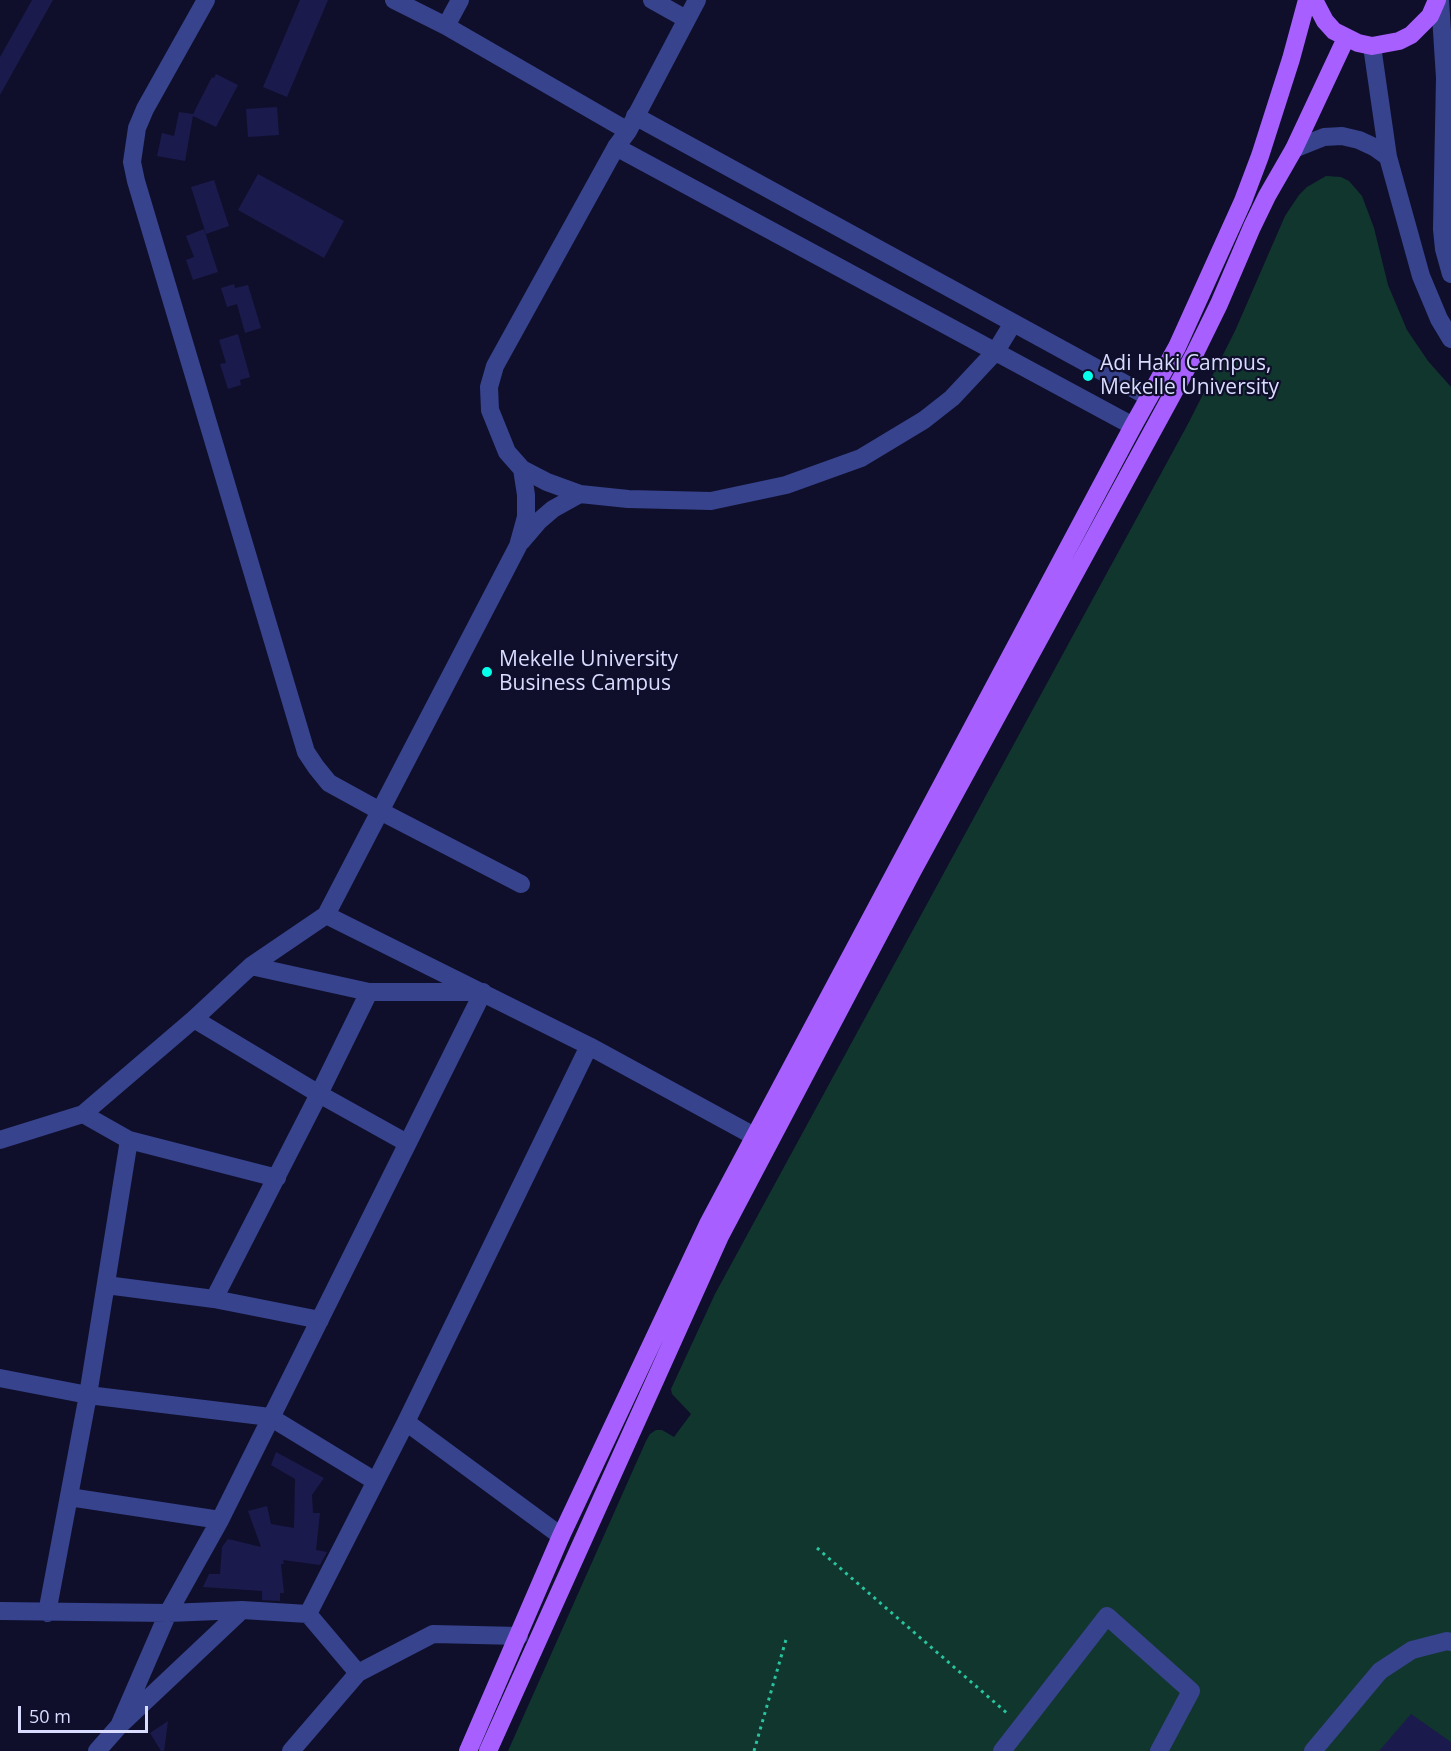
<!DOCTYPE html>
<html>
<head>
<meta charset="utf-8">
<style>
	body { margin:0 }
	#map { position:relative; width:1451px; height:1751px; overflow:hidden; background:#0f0f2b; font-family:"Open Sans",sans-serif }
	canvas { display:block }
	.scale { position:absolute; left:18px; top:1706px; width:130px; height:27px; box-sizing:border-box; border:3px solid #d9dcff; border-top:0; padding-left:8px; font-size:18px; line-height:21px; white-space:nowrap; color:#d9dcff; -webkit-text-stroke:4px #0f0f2b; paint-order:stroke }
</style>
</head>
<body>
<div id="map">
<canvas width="1451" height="1751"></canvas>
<div class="scale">50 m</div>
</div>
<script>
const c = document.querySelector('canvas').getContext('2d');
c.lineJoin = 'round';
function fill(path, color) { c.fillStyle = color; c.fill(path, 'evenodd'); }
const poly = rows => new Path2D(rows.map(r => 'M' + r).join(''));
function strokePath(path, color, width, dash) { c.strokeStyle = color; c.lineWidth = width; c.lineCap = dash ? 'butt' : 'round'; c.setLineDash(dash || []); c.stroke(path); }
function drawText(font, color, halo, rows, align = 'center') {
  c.font = font + ' "Open Sans",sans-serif'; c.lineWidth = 4.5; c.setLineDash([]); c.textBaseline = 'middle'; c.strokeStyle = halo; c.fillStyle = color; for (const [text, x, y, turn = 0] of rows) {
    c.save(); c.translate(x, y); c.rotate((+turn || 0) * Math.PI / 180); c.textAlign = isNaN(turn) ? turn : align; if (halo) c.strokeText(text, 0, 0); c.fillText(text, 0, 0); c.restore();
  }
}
fill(poly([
	[1326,176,1341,177,1349,181,1362,196,1374,228,1388,285,1407,330,1428,361,1451,387,1451,1751,508,1751,646,1441,650,1434,656,1430,662,1430,674,1437,691,1414,672,1394,671,1389,715,1294,1189,422,1235,331,1285,216,1299,195,1307,187]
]), '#11362e');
fill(poly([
	[32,0,53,0,0,95,0,57],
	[300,0,328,0,287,97,263,87],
	[216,74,238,85,216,127,193,116,185,161,157,156,162,133,174,136,179,112,193,114,212,77,214,78],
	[277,107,279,135,248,137,246,109],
	[258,174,344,221,324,258,238,210],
	[214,180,229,226,206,234,191,187],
	[204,229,218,272,193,280,186,260,194,257,186,236],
	[234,284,235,288,248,285,261,328,245,333,237,304,227,307,221,288],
	[238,334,250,377,240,380,241,385,228,389,220,364,226,363,219,340],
	[276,1452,324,1478,312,1495,313,1513,320,1513,316,1550,327,1552,320,1565,283,1560,284,1564,281,1564,284,1593,280,1593,280,1601,262,1600,262,1591,203,1587,209,1574,220,1574,222,1547,228,1539,261,1547,248,1511,267,1506,271,1524,294,1528,295,1479,271,1465],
	[1411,1714,1451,1742,1451,1751,1379,1751],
	[168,1721,164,1751,161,1751,150,1733]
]), '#1b1a4d');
strokePath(poly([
	[817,1548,1008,1714],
	[754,1751,787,1636]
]), '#28c49f', 3, [3, 4.5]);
strokePath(poly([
	[206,0,145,109,137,128,132,162,136,181,306,752,316,767,329,783,380,811,521,884],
	[394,0,446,26,628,131],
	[652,0,686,19],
	[697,0,628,131,616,147,495,366,489,387,490,410,507,452,522,469,547,482,580,494,628,499,711,501,786,485,861,458,924,420,952,398,981,367,996,351,1013,323],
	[1440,0,1445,78,1442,229,1444,249,1451,274],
	[446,26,460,0],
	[1372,46,1388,157,1421,276,1439,319,1451,339],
	[635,116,1149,397],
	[616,147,1133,426],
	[1294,149,1324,137,1342,136,1359,140,1374,147,1388,157],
	[521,542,539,521,553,509,580,494],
	[326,915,518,546,526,517,526,495,522,469],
	[194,1019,319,1094,407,1143],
	[83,1114,129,1140,277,1178],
	[0,1140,83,1114,194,1019,251,966,326,915,589,1046,754,1136],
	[106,1285,214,1299,320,1320],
	[214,1299,319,1094,369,992],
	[0,1378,88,1395,270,1417,375,1481],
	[406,1422,561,1536],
	[69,1497,220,1520],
	[0,1611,168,1613,242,1610,308,1614,358,1673],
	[47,1613,88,1395,129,1140],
	[308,1614,406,1422,589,1046],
	[119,1726,168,1613,220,1520,483,992,369,992,251,966],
	[97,1751,119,1726,242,1610],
	[291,1751,358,1673,433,1634,519,1636],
	[1002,1751,1107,1616,1191,1691,1159,1751],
	[1313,1751,1380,1671,1412,1650,1447,1641,1451,1642]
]), '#37438d', 18);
strokePath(poly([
	[1314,0,1325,21,1334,31,1358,43,1372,46,1399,41,1411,35,1430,16,1437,0],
	[468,1751,561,1536,708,1224,1133,426,1177,347,1243,201,1260,156,1291,59,1307,0],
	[488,1751,720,1236,913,870,1195,353,1219,304,1252,227,1267,196,1294,149,1346,38]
]), '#a760ff', 18);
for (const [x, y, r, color] of [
	[1088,376,6,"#05ffeb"],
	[487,672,6,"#05ffeb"]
]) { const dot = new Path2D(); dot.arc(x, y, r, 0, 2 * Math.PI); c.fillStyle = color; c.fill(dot); strokePath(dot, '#0f0f2b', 2); }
drawText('21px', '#d9dcff', '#0f0f2b', [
	["Adi Haki Campus,",1100,364],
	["Mekelle University",1100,388],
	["Mekelle University",499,660],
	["Business Campus",499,684]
], 'left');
</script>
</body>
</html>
